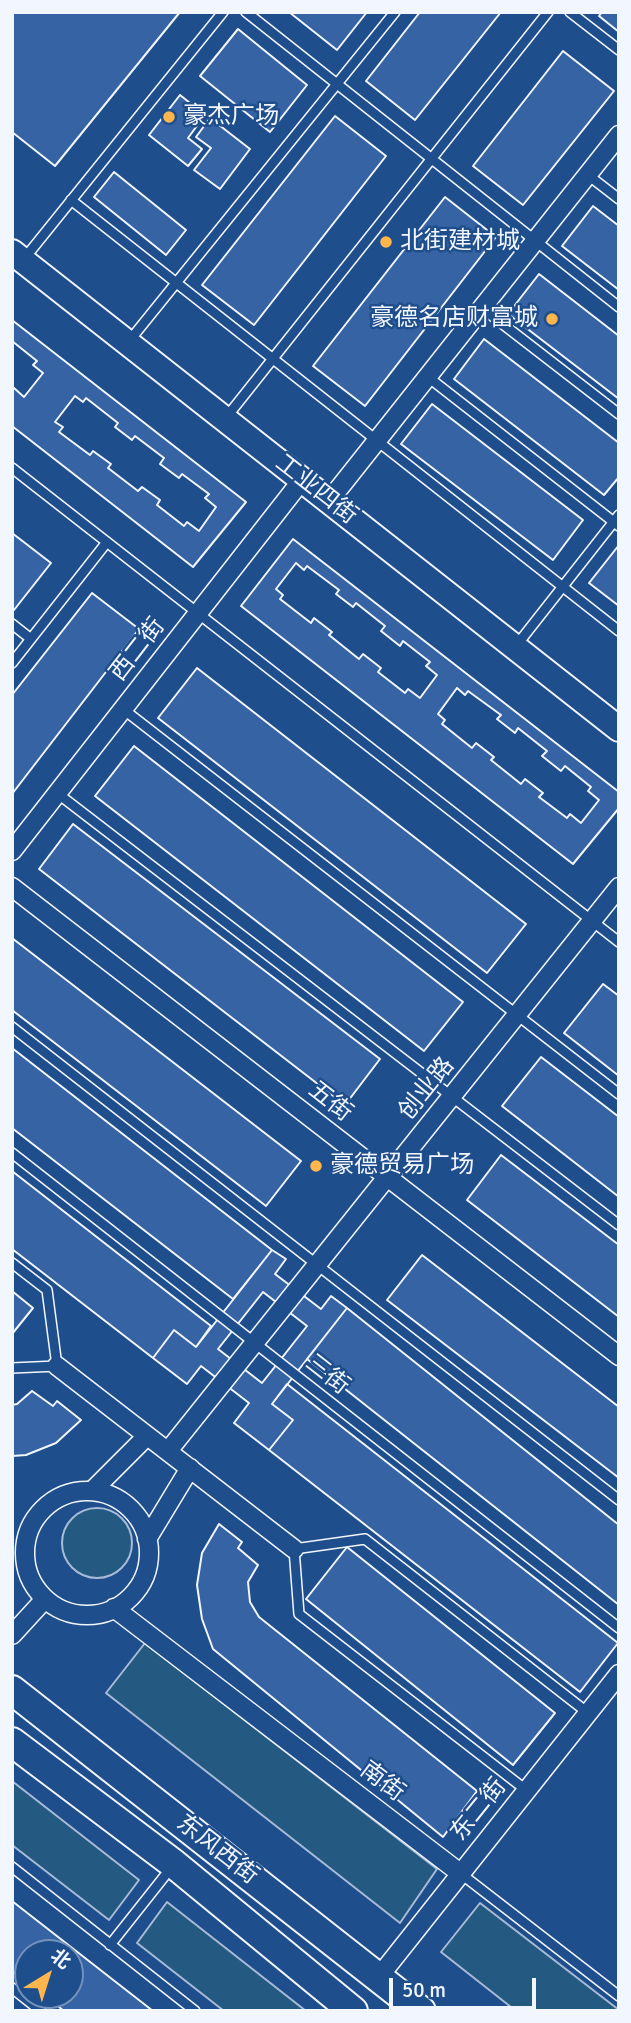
<!DOCTYPE html>
<html>
<head>
<meta charset="utf-8">
<style>
	body { margin:0 }
	#map { position:relative; width:631px; height:2023px; overflow:hidden; background:#1f4e8c; font-family:Signika,"Noto Sans SC",sans-serif }
	canvas { display:block }
	.frame { position:absolute; inset:0; border:14px solid #f2f6ff; pointer-events:none }
	.north { position:absolute; left:14px; top:1939px; width:70px; height:70px; box-sizing:border-box; background:#1f4e8c; border:2px solid #7391ba; border-radius:50%; rotate:38deg; font-size:19px; font-weight:700; line-height:28px; text-align:center; color:#f2f6ff }
	.north::after { content:''; display:block; margin:auto; width:24px; height:32px; background:#ffb74d; clip-path:polygon(50% 0,100% 100%,50% 72%,0 100%) }
	.scale { position:absolute; left:389px; top:1978px; width:147px; height:32px; box-sizing:border-box; border:4px solid #f2f6ff; border-top:0; padding-left:9px; font-size:21px; line-height:24px; white-space:nowrap; color:#f2f6ff; -webkit-text-stroke:5px #1f4e8c; paint-order:stroke }
</style>
</head>
<body>
<div id="map">
<canvas width="631" height="2023"></canvas>
<div class="frame"></div>
<div class="north">北</div>
<div class="scale">50 m</div>
</div>
<script>
const c = document.querySelector('canvas').getContext('2d');
c.lineJoin = 'round';
function fill(path, color) { c.fillStyle = color; c.fill(path, 'evenodd'); }
const poly = rows => new Path2D(rows.map(r => 'M' + r).join(''));
function strokePath(path, color, width, dash) { c.strokeStyle = color; c.lineWidth = width; c.lineCap = dash ? 'butt' : 'round'; c.setLineDash(dash || []); c.stroke(path); }
function drawText(font, color, halo, rows, align = 'center') {
  c.font = font + ' Signika,"Noto Sans SC",sans-serif'; c.lineWidth = 5; c.setLineDash([]); c.textBaseline = 'middle'; c.strokeStyle = halo; c.fillStyle = color; for (const [text, x, y, turn = 0] of rows) {
    c.save(); c.translate(x, y); c.rotate((+turn || 0) * Math.PI / 180); c.textAlign = isNaN(turn) ? turn : align; if (halo) c.strokeText(text, 0, 0); c.fillText(text, 0, 0); c.restore();
  }
}
const green = poly([
	'62 1543a35 35 0 1 1 70 0a35 35 0 1 1-70 0Z',
	[145,1643,437,1869,400,1923,106,1693,145,1643],
	[12,1781,139,1880,109,1920,12,1845,12,1781],
	[167,1902,306,2011,224,2011,137,1943,167,1902],
	[480,1903,619,2010,619,2011,516,2011,441,1952,480,1903]
]);
fill(green, '#245a82');
strokePath(green, '#a8bbd7', 2);
const building = poly([
	[13,12,180,12,55,166,12,132,13,12],
	[289,12,367,12,337,50,289,12],
	[420,12,501,12,415,120,366,81,420,12],
	[602,12,619,12,619,32,599,16,602,12],
	[238,29,307,85,270,132,200,76,238,29],
	[563,51,614,91,523,205,473,166,563,51],
	[180,95,205,115,188,138,202,149,188,166,149,135,180,95],
	[335,116,386,156,254,325,202,285,335,116],
	[210,118,250,149,220,189,194,170,211,148,196,137,210,118],
	[114,172,186,230,166,255,94,197,114,172],
	[445,197,496,237,365,406,313,366,445,197],
	[593,206,619,226,619,290,562,246,593,206],
	[539,274,619,336,619,399,508,314,539,274],
	[12,320,246,502,193,567,12,426,12,320],
	[484,339,619,443,619,477,604,495,454,379,484,339],
	[12,341,37,361,33,365,43,373,24,397,14,388,12,391,12,341],
	[75,396,83,402,86,398,118,423,115,427,132,440,135,436,164,458,160,464,179,478,182,474,209,494,205,498,216,507,199,531,187,522,184,526,157,505,160,500,142,487,138,491,108,468,111,464,93,451,90,455,59,432,63,427,55,422,75,396],
	[432,404,583,520,553,560,401,444,432,404],
	[12,533,51,563,14,610,12,608,12,533],
	[293,539,619,792,619,808,573,864,241,606,293,539],
	[619,545,619,606,589,583,619,545],
	[296,563,304,570,307,566,339,590,336,594,353,607,356,603,385,626,381,631,400,646,403,641,430,662,426,666,437,675,420,698,408,689,405,693,378,672,381,668,363,654,359,659,329,635,332,632,314,618,311,623,280,599,283,595,276,589,296,563],
	[92,593,139,629,12,794,12,695,92,593],
	[197,668,526,924,487,973,158,718,197,668],
	[457,688,465,695,468,691,501,715,497,719,515,733,518,728,547,751,542,756,561,771,565,766,591,787,588,791,599,800,581,823,570,814,567,818,539,797,543,793,525,779,521,784,491,760,494,757,476,743,472,748,442,724,445,720,438,714,457,688],
	[134,746,463,1002,424,1051,95,796,134,746],
	[73,824,380,1059,345,1105,39,869,73,824],
	[12,938,301,1161,266,1206,12,1010,12,938],
	[603,984,619,996,619,1076,564,1033,603,984],
	[12,1048,272,1250,233,1299,12,1128,12,1048],
	[541,1057,619,1117,619,1197,502,1106,541,1057],
	[501,1155,619,1245,619,1317,467,1200,501,1155],
	[12,1171,211,1326,196,1347,174,1330,153,1358,12,1249,12,1171],
	[272,1250,286,1259,275,1274,321,1309,331,1296,347,1308,272,1404,293,1420,269,1450,234,1423,249,1403,201,1366,187,1384,153,1358,174,1330,196,1347,272,1250],
	[263,1292,307,1326,262,1383,218,1349,263,1292],
	[422,1255,619,1407,619,1478,387,1300,422,1255],
	[12,1291,33,1308,12,1334,12,1291],
	[347,1308,619,1525,619,1605,307,1359,347,1308],
	[287,1384,618,1643,580,1692,269,1450,293,1420,272,1404,287,1384],
	[32,1391,53,1406,57,1401,81,1420,56,1443,26,1455,12,1456,12,1405,17,1404,32,1391],
	[219,1524,242,1542,238,1548,258,1565,248,1582,250,1602,259,1617,477,1791,443,1837,213,1649,202,1619,197,1585,202,1553,219,1524],
	[347,1547,555,1713,513,1765,306,1599,347,1547],
	[12,1901,153,2011,64,2011,44,1995,70,1995,70,1953,28,1953,28,1983,12,1971,12,1901]
]);
fill(building, '#3563a3');
strokePath(building, '#f2f6ff', 2);
const lane = poly([
	[246,12,619,307],
	[570,12,619,50],
	[588,175,619,199],
	[71,200,619,631],
	[24,259,223,12],
	[482,308,619,414],
	[130,340,395,12],
	[428,377,619,526],
	[225,419,548,12],
	[12,468,619,942],
	[12,624,31,639],
	[516,646,619,515],
	[12,663,107,542],
	[123,709,619,1094],
	[57,793,619,1225],
	[12,1027,619,1500],
	[12,1153,619,1628],
	[12,1263,47,1290,57,1366,12,1368],
	[526,1790,299,1614,294,1549,365,1539,588,1713],
	[12,1867,195,2011],
	[460,1873,619,1996],
	[110,1945,171,1868],
	[12,1988,41,2011]
]);
const street = poly([
	[329,501,619,135],
	[12,851,302,480],
	[12,887,619,1356],
	[57,1366,294,1549],
	[168,1451,619,887],
	[92,1491,147,1436],
	'25 1553a62 62 0 1 1 124 0a62 62 0 1 1-124 0Z',
	[147,1539,190,1468],
	[114,1608,460,1873],
	[12,1635,45,1599],
	[378,1978,619,1674]
]);
const secondary = poly([
	[12,252,619,729]
]);
const primary = poly([
	[12,1690,421,2011],
	[12,1742,174,1864,353,2011]
]);
strokePath(lane, '#f2f6ff', 12);
strokePath(street, '#f2f6ff', 21);
strokePath(secondary, '#f2f6ff', 28);
strokePath(primary, '#f2f6ff', 32);
strokePath(lane, '#1f4e8c', 9);
strokePath(street, '#1f4e8c', 18);
strokePath(secondary, '#1f4e8c', 24);
strokePath(primary, '#1f4e8c', 28);
for (const [x, y, r, color] of [
	[169,117,7,"#ffb74d"],
	[386,242,7,"#ffb74d"],
	[552,319,7,"#ffb74d"],
	[316,1166,7,"#ffb74d"]
]) { const dot = new Path2D(); dot.arc(x, y, r, 0, 2 * Math.PI); c.fillStyle = color; c.fill(dot); strokePath(dot, '#1f4e8c', 2.5); }
drawText('24px', '#f2f6ff', '#1f4e8c', [
	["豪杰广场",183,117],
	["北街建材城",400,242],
	["豪德名店财富城",538,319,"right"],
	["豪德贸易广场",330,1166]
], 'left');
drawText('24px', '#f2f6ff', '#1f4e8c', [
	["工业四街",316,490,38],
	["西二街",138,650,-52],
	["创业路",427,1089,-51],
	["五街",330,1102,38],
	["三街",327,1375,38],
	["南街",382,1782,37],
	["东二街",479,1810,-51],
	["东风西街",217,1850,38]
]);
</script>
</body>
</html>
